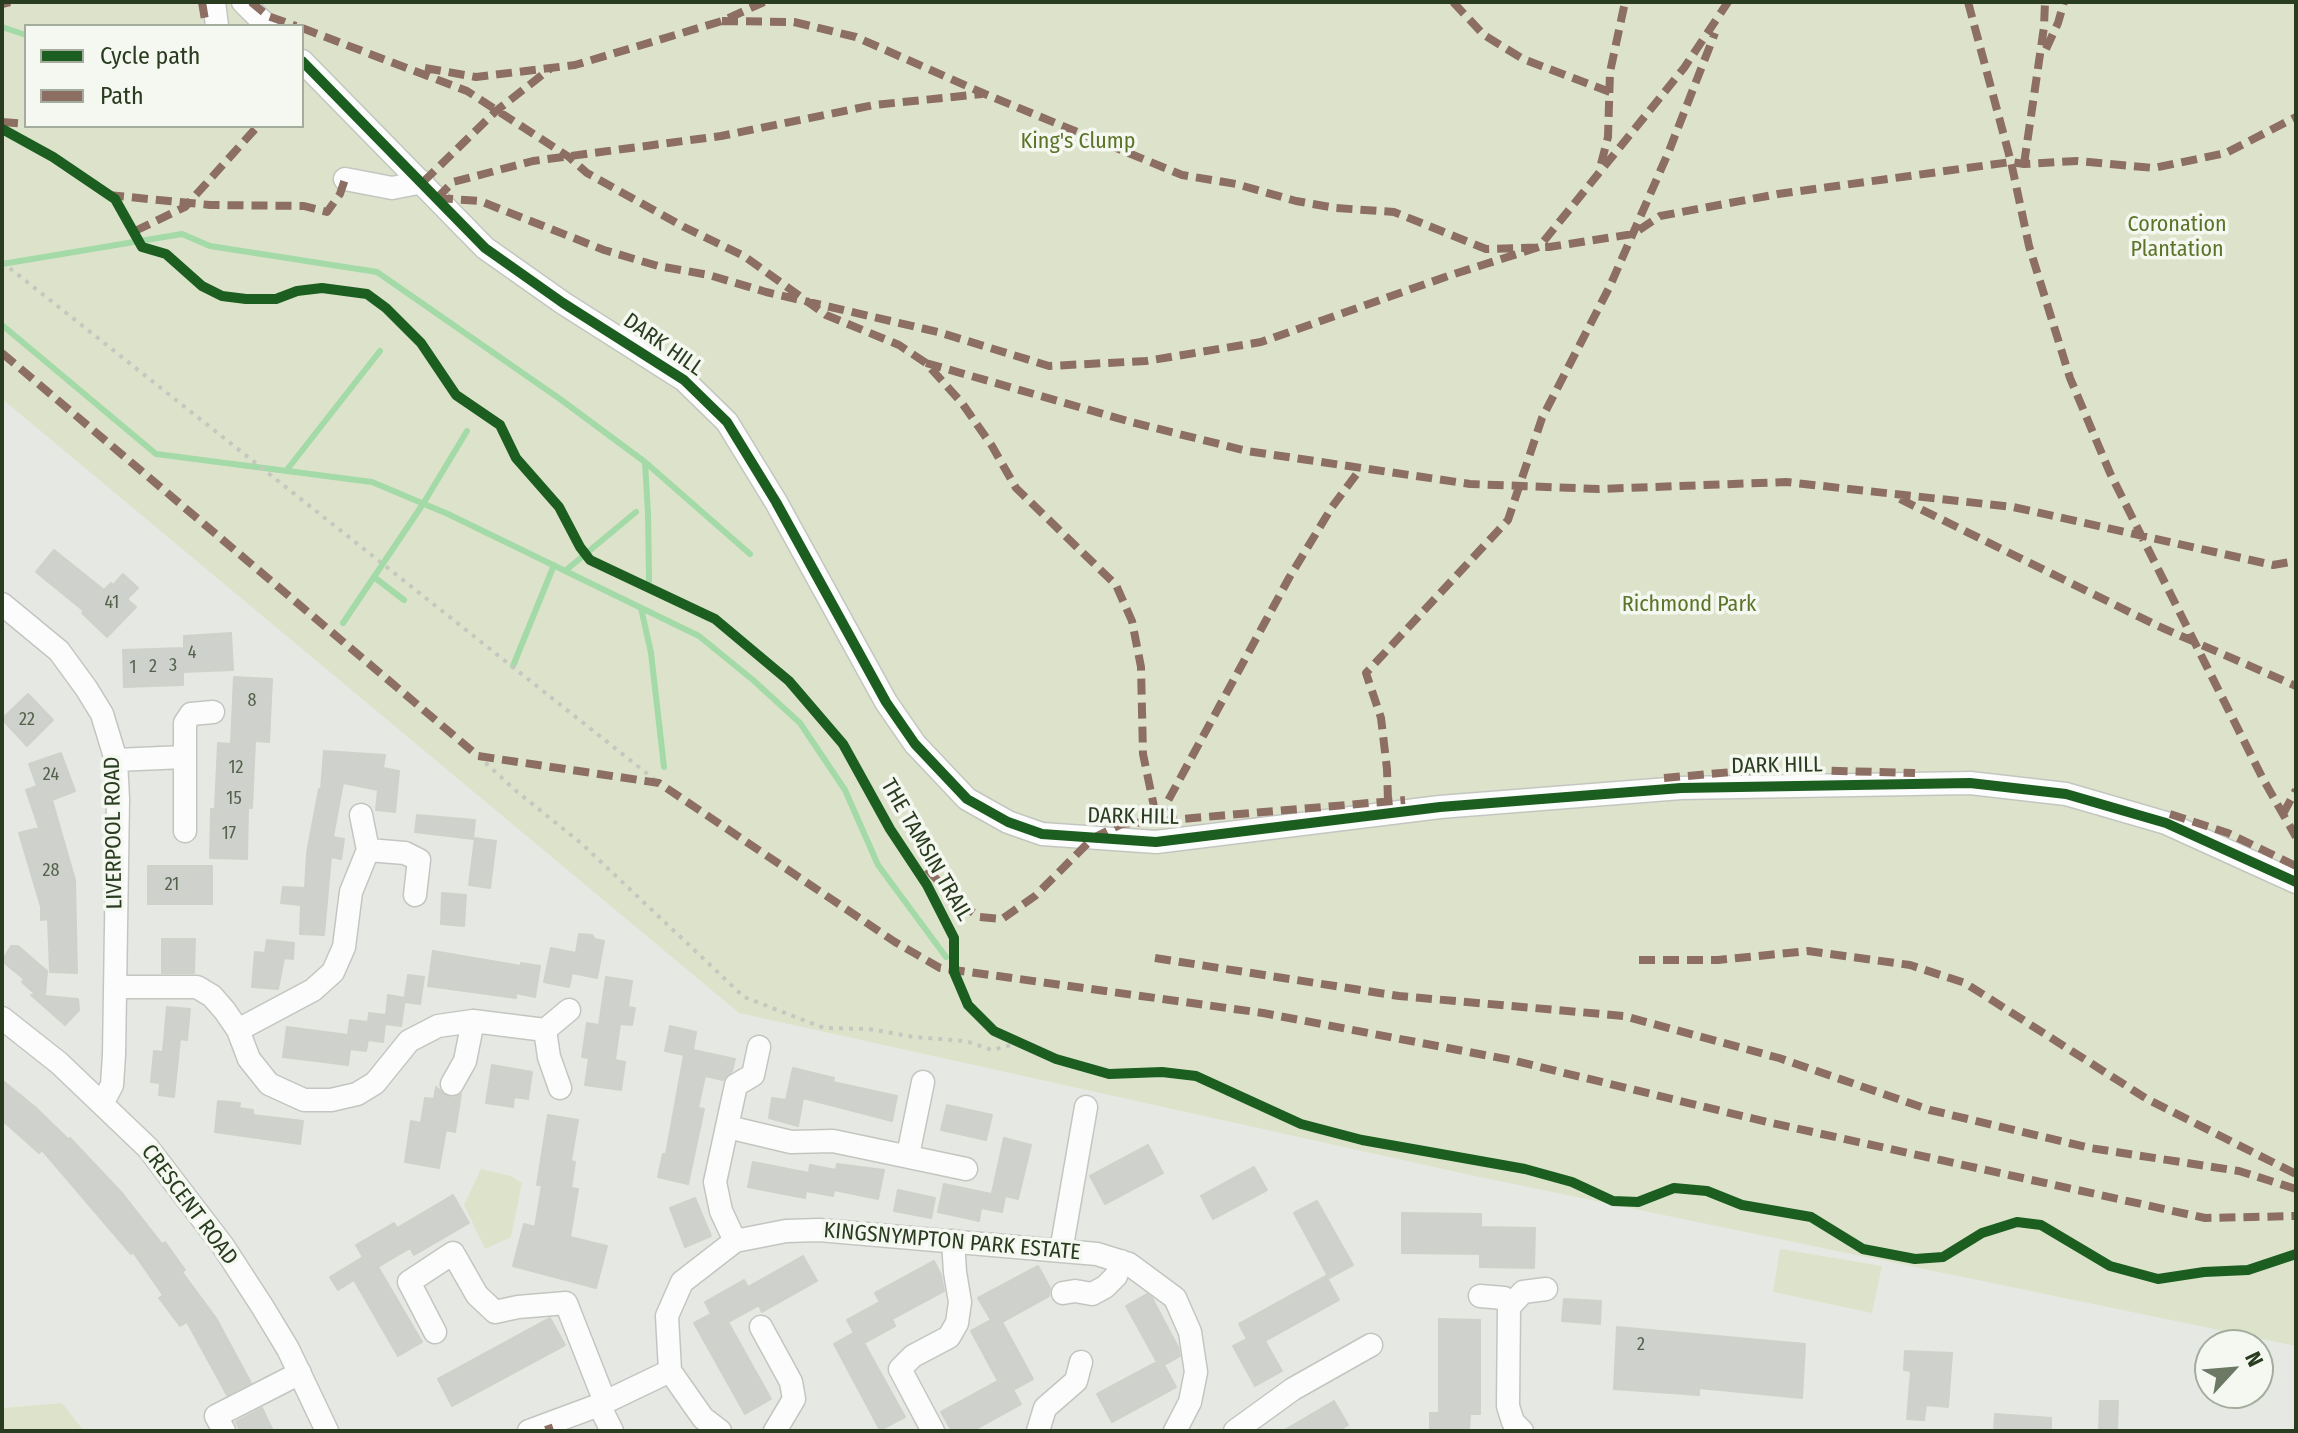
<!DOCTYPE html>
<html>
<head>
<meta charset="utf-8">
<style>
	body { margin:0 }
	#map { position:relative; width:2298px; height:1433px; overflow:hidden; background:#e6e9e3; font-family:"Fira Sans Condensed",sans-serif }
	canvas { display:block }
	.frame { position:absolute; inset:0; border:4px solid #2a3c20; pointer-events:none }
	.legend { position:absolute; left:24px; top:24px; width:280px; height:104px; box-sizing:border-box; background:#f5f8f1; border:2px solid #a4ad9d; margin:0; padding:10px 14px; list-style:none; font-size:24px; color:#2a3c20 }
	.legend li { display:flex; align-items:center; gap:16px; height:40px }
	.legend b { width:40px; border:2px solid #a4ad9d }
	.north { position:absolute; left:2194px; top:1329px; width:80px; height:80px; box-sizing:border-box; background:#f5f8f1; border:2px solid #a4ad9d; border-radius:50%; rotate:64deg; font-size:22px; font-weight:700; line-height:32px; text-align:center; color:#2a3c20 }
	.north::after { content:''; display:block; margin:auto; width:28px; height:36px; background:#6c7964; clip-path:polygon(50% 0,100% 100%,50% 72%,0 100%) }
</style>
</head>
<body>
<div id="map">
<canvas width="2298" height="1433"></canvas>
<div class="frame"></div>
<ul class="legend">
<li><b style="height:10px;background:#1b5e20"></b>Cycle path</li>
<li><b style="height:10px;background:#8d6e63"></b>Path</li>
</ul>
<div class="north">N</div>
</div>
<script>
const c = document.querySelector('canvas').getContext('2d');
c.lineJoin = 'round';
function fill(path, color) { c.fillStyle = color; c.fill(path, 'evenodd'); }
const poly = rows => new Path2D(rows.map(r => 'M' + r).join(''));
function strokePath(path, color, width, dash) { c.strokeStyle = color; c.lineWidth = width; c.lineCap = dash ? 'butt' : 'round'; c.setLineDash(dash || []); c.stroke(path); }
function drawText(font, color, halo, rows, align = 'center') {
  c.font = font + ' "Fira Sans Condensed",sans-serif'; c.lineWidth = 7; c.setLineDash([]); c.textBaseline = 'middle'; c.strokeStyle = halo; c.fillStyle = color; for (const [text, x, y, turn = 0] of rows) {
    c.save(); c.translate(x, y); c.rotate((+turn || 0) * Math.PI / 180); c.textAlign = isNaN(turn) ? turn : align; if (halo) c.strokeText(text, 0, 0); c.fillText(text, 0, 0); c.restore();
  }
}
fill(poly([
	[2,2,2296,2,2296,1346,1475,1176,739,1013,2,399],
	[26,26,302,26,302,126,26,126],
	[481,1169,511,1176,522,1183,511,1237,485,1249,464,1205],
	[1780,1249,1882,1266,1872,1313,1773,1292],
	[62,1403,84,1431,2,1431,2,1408]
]), '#dde3cb');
strokePath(poly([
	[2,27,26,35],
	[2,264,182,234,210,246,377,272,560,399,645,462,750,554],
	[2,325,156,454,372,482,448,514,699,636,753,680,800,723,845,790,878,865,946,957],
	[645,462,648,514,649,581],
	[286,471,380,351],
	[565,571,636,512],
	[374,577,404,600],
	[641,608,651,653,664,767],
	[343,623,423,504,467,431],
	[513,666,554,565]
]), '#a3daa7', 6);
const building = poly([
	[54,550,104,590,111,583,113,585,123,574,138,588,127,599,136,607,107,637,82,613,84,611,36,572,54,550],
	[231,633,233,670,183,672,183,685,124,687,123,650,184,648,184,636,231,633],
	[234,677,272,679,269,742,255,741,252,808,248,808,247,859,210,858,211,809,215,809,218,743,231,744,234,677],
	[28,694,53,720,27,746,2,719,28,694],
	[324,751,385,755,383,768,399,771,395,812,376,810,378,790,343,783,333,837,344,839,341,859,331,857,324,935,300,934,301,905,281,903,283,887,305,888,307,853,319,789,321,789,324,751],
	[61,753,75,791,52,800,75,880,77,973,50,972,48,919,41,920,41,907,19,833,39,828,26,790,37,786,29,764,61,753],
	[417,815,475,820,473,839,415,832,417,815],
	[475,838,496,841,490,888,469,885,475,838],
	[148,866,212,866,212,904,148,904,148,866],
	[442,893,466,895,464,926,441,924,442,893],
	[579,934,592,935,595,939,604,941,597,978,572,973,569,987,544,982,551,948,576,953,579,934],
	[162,939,195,939,194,973,162,973,162,939],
	[267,940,294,943,293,959,284,958,278,989,252,987,255,952,265,953,267,940],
	[11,946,18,946,47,971,45,996,78,999,79,1010,65,1025,31,995,36,995,22,982,24,979,2,961,11,946],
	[433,951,521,966,521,963,540,966,535,997,516,993,516,998,428,986,433,951],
	[408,975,424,977,420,1004,404,1002,408,975],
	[606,977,632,981,628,1007,635,1008,632,1025,620,1024,615,1060,625,1062,621,1090,585,1085,589,1058,582,1057,587,1023,599,1025,606,977],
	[388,995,405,998,401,1026,385,1024,383,1042,368,1040,366,1051,350,1049,348,1065,283,1057,287,1027,348,1035,350,1020,368,1022,369,1013,386,1015,388,995],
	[167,1007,190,1009,187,1040,180,1039,174,1097,159,1095,160,1083,151,1082,154,1051,163,1052,167,1007],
	[670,1026,696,1032,693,1050,735,1059,732,1071,723,1080,705,1076,698,1108,704,1109,688,1184,658,1177,663,1154,666,1154,684,1055,665,1051,670,1026],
	[492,1065,532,1072,528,1099,514,1097,513,1107,486,1103,492,1065],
	[793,1068,834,1078,833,1082,897,1096,892,1121,803,1098,798,1126,769,1118,772,1098,786,1100,793,1068],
	[2,1080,35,1107,68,1139,70,1138,122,1193,162,1244,165,1242,185,1270,182,1272,216,1318,251,1383,227,1395,187,1322,180,1326,159,1298,163,1295,133,1252,131,1254,42,1150,39,1153,2,1120,2,1080],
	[436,1087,446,1096,453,1098,461,1094,455,1132,446,1130,439,1168,405,1162,411,1121,421,1123,425,1098,434,1099,436,1087],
	[218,1101,240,1103,239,1108,253,1110,253,1115,303,1121,300,1144,215,1132,218,1101],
	[947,1105,992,1115,986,1140,941,1130,947,1105],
	[548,1115,578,1120,571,1161,575,1162,571,1188,578,1189,570,1237,607,1246,596,1288,513,1266,524,1224,535,1227,542,1185,537,1185,548,1115],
	[1004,1138,1031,1145,1018,1199,992,1193,1004,1138],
	[1148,1145,1163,1173,1105,1204,1090,1176,1148,1145],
	[753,1162,809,1173,810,1165,836,1170,837,1164,884,1170,878,1199,834,1190,833,1196,806,1191,805,1198,748,1187,753,1162],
	[1254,1167,1267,1190,1213,1219,1201,1196,1254,1167],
	[944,1184,1005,1197,1002,1212,981,1208,979,1221,938,1212,944,1184],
	[898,1190,935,1198,931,1218,894,1211,898,1190],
	[453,1195,469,1223,414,1255,410,1248,378,1267,422,1342,398,1356,354,1280,338,1290,330,1277,363,1257,356,1245,394,1223,397,1228,453,1195],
	[695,1198,711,1236,685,1247,670,1208,695,1198],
	[1317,1201,1353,1265,1329,1278,1294,1213,1317,1201],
	[1402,1213,1481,1214,1481,1227,1535,1228,1534,1268,1480,1267,1480,1254,1402,1253,1402,1213],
	[803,1256,817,1281,762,1312,759,1305,728,1322,771,1399,745,1414,694,1323,711,1314,705,1302,744,1280,748,1287,803,1256],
	[934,1261,941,1275,944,1291,892,1319,895,1326,864,1343,905,1417,880,1430,834,1344,854,1333,847,1320,880,1302,875,1293,934,1261],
	[1038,1266,1050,1288,1049,1296,1002,1322,1033,1379,1013,1390,1021,1404,972,1431,952,1431,941,1412,998,1381,971,1331,991,1320,978,1298,1038,1266],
	[1326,1276,1339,1300,1265,1341,1282,1371,1255,1386,1233,1346,1247,1339,1239,1324,1326,1276],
	[1147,1294,1152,1298,1178,1347,1180,1356,1164,1365,1176,1387,1112,1422,1097,1394,1157,1362,1126,1306,1147,1294],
	[1564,1299,1601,1301,1600,1324,1562,1321,1564,1299],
	[550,1318,565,1345,452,1406,438,1379,550,1318],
	[1439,1319,1480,1320,1480,1414,1470,1414,1469,1431,1430,1431,1430,1413,1439,1413,1439,1319],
	[1617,1327,1805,1344,1802,1398,1699,1388,1699,1395,1614,1389,1617,1327],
	[1905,1351,1952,1353,1948,1407,1926,1405,1924,1420,1907,1419,1911,1371,1904,1370,1905,1351],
	[1334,1401,1348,1425,1337,1431,1283,1431,1334,1401],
	[2100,1401,2118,1401,2117,1431,2099,1431,2100,1401],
	[262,1408,273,1431,240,1431,236,1422,262,1408],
	[1995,1414,2051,1418,2051,1431,1994,1431,1995,1414]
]);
fill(building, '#ced1cc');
strokePath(building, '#ced2cb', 2);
const minor = poly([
	[214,2,217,26],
	[243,2,267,26],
	[302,61,485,248,563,303,684,380,727,422,776,502,886,702,915,744,967,799,1008,822,1042,834,1156,842,1440,807,1681,788,1970,783,2066,794,2166,823,2296,882],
	[345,179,392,188,423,182],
	[2,604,59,651,86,688,102,714,116,760,118,799,114,1055,112,1085,103,1102],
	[116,760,184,757],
	[361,815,368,850],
	[185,831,185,723,191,714,213,712],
	[116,987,197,987,212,996,225,1011,238,1030,249,1059,269,1084,304,1100,331,1100,357,1094,375,1083,409,1041,438,1026,473,1021,545,1030,569,1010],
	[2,1018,59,1063,148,1148,223,1246,262,1306,288,1349,327,1431],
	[238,1030,313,990,333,972,344,947,351,892,368,850,405,853,419,860,415,895],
	[545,1030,549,1057,560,1088],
	[452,1084,465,1061,473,1021],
	[728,1127,791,1142,833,1141,966,1169],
	[908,1155,923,1082],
	[735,1241,721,1211,715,1182,736,1085,753,1075,759,1047],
	[1061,1251,1086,1107],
	[1063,1293,1075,1291,1092,1294,1105,1287,1116,1276,1121,1261],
	[1480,1296,1504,1298,1509,1307],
	[761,1327,791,1382,794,1399,775,1431],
	[435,1332,409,1282,453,1253,477,1295,495,1312,518,1307,566,1303,605,1402],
	[599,1405,612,1431],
	[224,1431,216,1416,300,1373],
	[529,1431,599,1405,670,1371],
	[720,1431,703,1418,670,1371,667,1316,682,1282,735,1241,786,1231,819,1230,1097,1254,1129,1264,1175,1298,1190,1332,1196,1372,1190,1402,1175,1431],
	[933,1431,900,1369,913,1356,949,1337,957,1323,960,1302,955,1272,953,1241],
	[1038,1431,1045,1408,1076,1381,1081,1362],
	[1235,1431,1293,1389,1371,1345],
	[1522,1431,1513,1422,1508,1406,1509,1307,1523,1292,1546,1289]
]);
strokePath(minor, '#c3c6c0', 25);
strokePath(poly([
	[2,262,659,783],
	[478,756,515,790,582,844,744,997,824,1028,869,1029,914,1037,966,1041,992,1050,1019,1043]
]), '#c4c9c0', 4, [4, 6]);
strokePath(minor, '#fbfcfb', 22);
strokePath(poly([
	[202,2,206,26],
	[251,2,268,16,296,26],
	[1453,2,1484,35,1523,59,1610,92],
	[1968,2,2011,162,2029,246,2070,378,2110,473,2263,779,2296,837],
	[2,4,10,2],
	[722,21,794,22,856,37,985,94,1182,175,1236,184,1296,201,1336,208,1394,212,1486,249,1549,247,1633,234,1660,216,1778,194,2011,162,2024,164,2077,161,2154,168,2226,153,2296,117],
	[302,28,467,91,569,157,587,173,684,227,744,256,826,315,899,345,926,363,962,403,992,446,1016,488,1116,585,1132,621,1141,667,1143,754,1157,821],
	[2046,49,2058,23,2064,2],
	[425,68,476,77,575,65,722,21,764,2],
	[2,122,26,124],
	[1601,164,1608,137,1610,72,1625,2],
	[2024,164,2044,27,2045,2],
	[423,182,496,111,551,68],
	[108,195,210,205,304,206,327,212,340,194,345,179],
	[437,198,480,201,604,250,658,266,709,275,766,292,938,332,1049,366,1146,361,1261,342,1451,275,1539,247,1684,68,1728,2],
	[437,198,453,182,533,161,721,136,874,105,982,94],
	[135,231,185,207,256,128],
	[2,353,478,756,659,783,895,942,940,968,1263,1013,1511,1060,1767,1122,2205,1218,2296,1216],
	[926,363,1131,422,1247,451,1470,484,1599,489,1786,482,2013,507,2273,565,2296,561],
	[1900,499,2158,626,2296,686],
	[1664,778,1766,769,1915,773],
	[1388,801,1387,769,1381,718,1366,673,1508,520,1542,418,1610,286,1669,151,1715,33],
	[2170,814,2228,833,2296,866],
	[2283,814,2296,790],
	[1157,821,1289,578,1332,507,1361,468],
	[927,869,955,899,979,917,1002,919,1035,896,1093,838,1122,824,1405,800],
	[1155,958,1399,996,1624,1016,1779,1058,1930,1110,2090,1148,2239,1171,2296,1189],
	[1639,960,1718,960,1808,951,1910,965,1965,983,2147,1099,2296,1174],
	[548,1425,550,1431]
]), '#8d6e63', 8, [16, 8]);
strokePath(poly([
	[302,61,485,248,563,303,684,380,727,422,776,502,886,702,915,744,967,799,1008,822,1042,834,1156,842,1440,807,1681,788,1970,783,2066,794,2166,823,2296,882],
	[2,129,53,157,115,199,142,247,166,254,202,286,222,296,246,299,276,299,297,291,322,288,367,294,386,308,421,343,456,395,500,425,516,458,559,507,580,547,590,560,715,619,789,681,843,744,890,829,927,885,954,938,954,972,968,1005,994,1031,1056,1059,1109,1074,1162,1072,1196,1076,1301,1124,1362,1140,1525,1169,1572,1182,1613,1201,1638,1202,1674,1188,1707,1191,1742,1205,1811,1217,1863,1249,1915,1259,1943,1257,1982,1233,2017,1222,2041,1225,2110,1266,2158,1279,2204,1272,2248,1270,2296,1254]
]), '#1b5e20', 10);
drawText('18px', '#54624c', null, [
	["41",112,603],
	["4",192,653],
	["3",173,666],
	["2",153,667],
	["1",133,668],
	["8",252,701],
	["22",27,720],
	["12",236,768],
	["24",51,775],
	["15",234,799],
	["17",229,834],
	["28",51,871],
	["21",172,885],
	["2",1641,1345]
]);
drawText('22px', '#5c7429', '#f5f8f1', [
	["King's Clump",1078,142],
	["Coronation",2177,225],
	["Plantation",2177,250],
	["Richmond Park",1689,605]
]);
drawText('22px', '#2a3c20', '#f5f8f1', [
	["DARK HILL",663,345,35],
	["DARK HILL",1777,766,-1],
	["DARK HILL",1133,817,1],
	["LIVERPOOL ROAD",114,833,-91],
	["THE TAMSIN TRAIL",926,850,60],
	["CRESCENT ROAD",189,1205,53],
	["KINGSNYMPTON PARK ESTATE",952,1242,5]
]);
</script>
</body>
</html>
